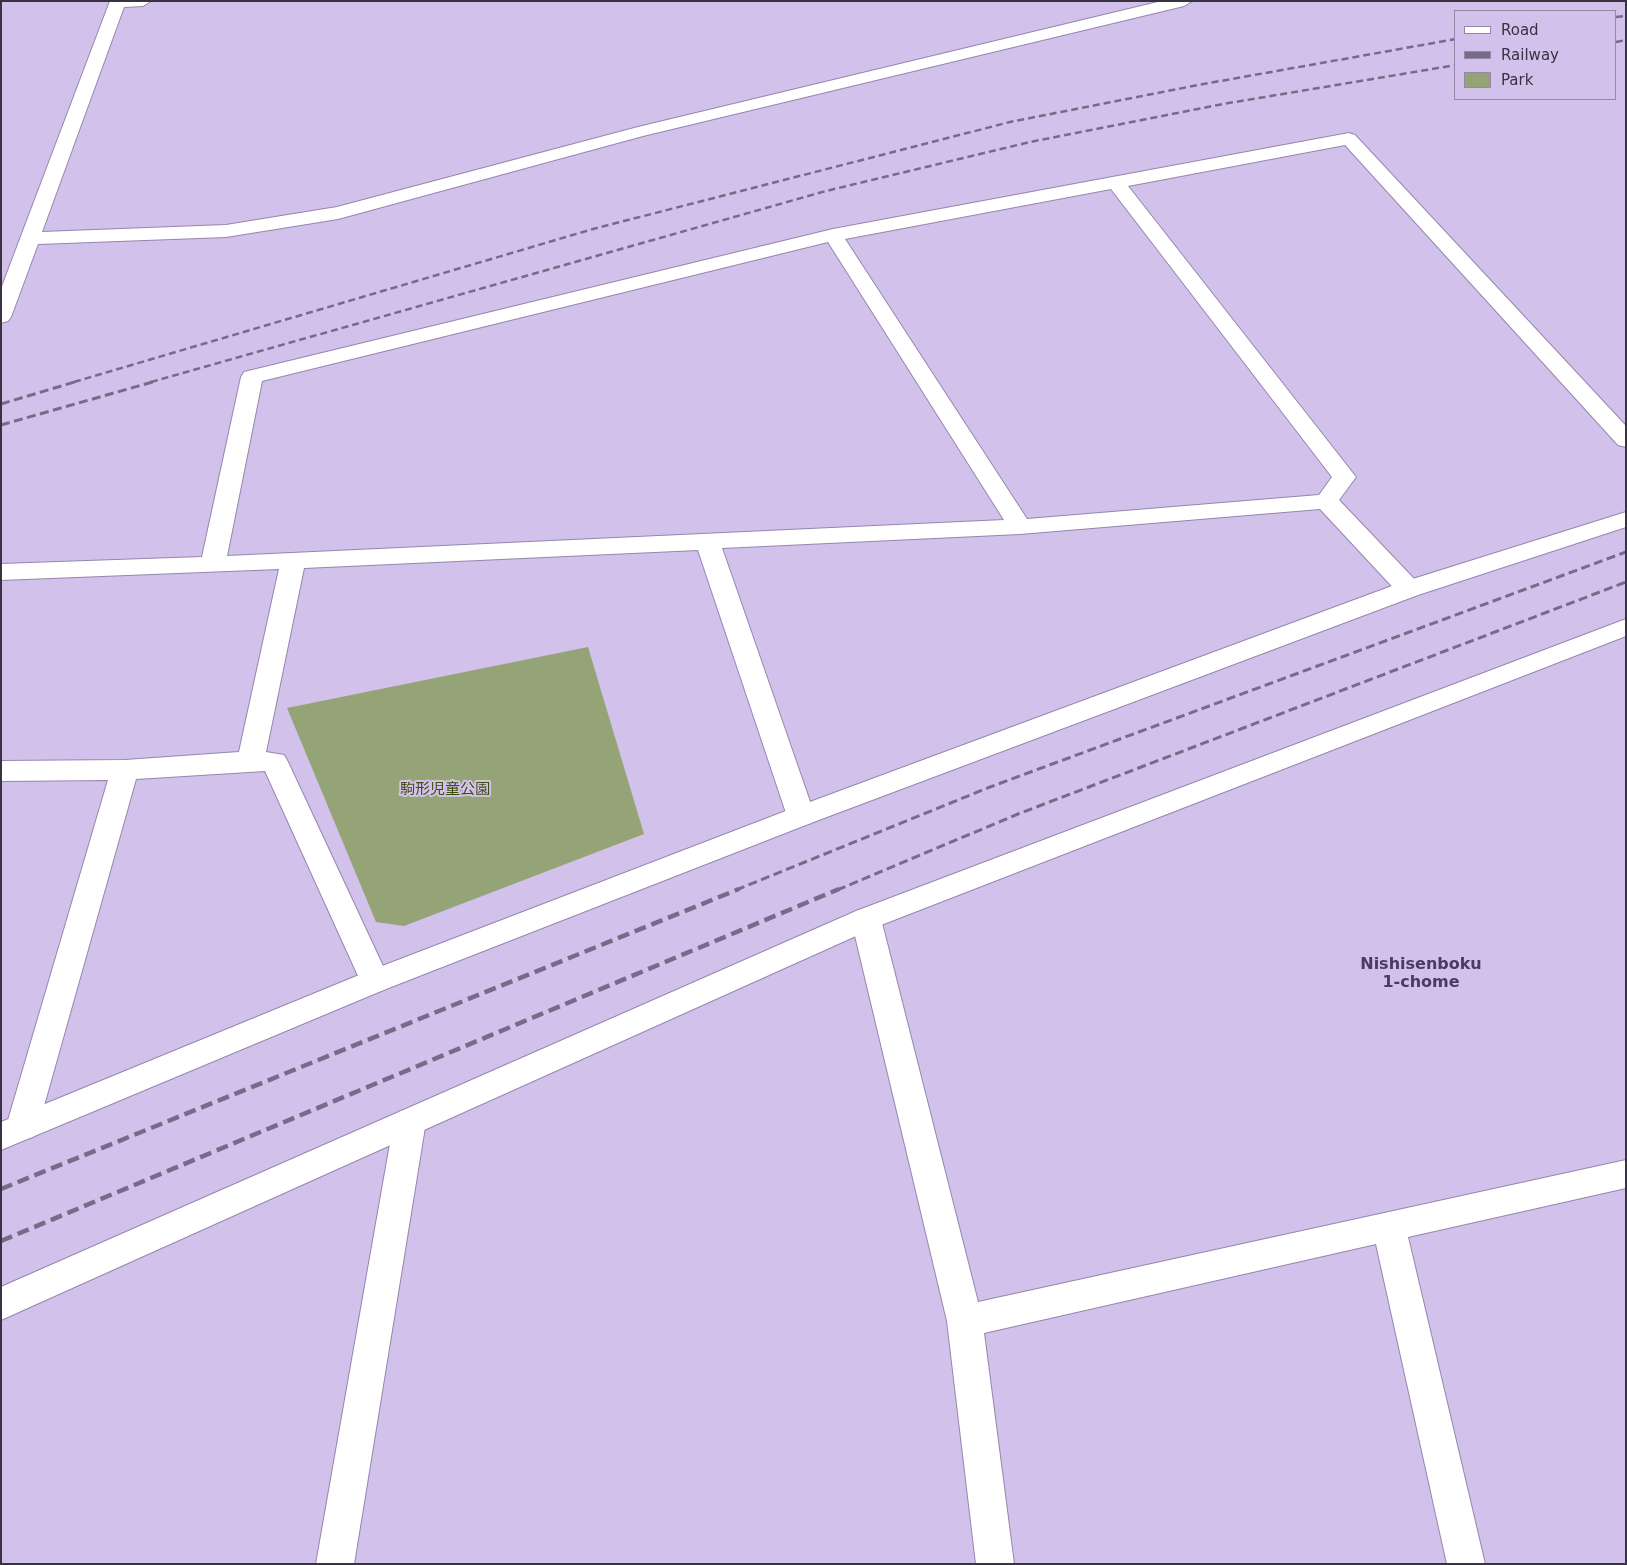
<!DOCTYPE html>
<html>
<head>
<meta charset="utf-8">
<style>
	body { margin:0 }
	#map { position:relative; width:1627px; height:1565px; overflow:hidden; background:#d2c1eb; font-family:"DejaVu Sans",sans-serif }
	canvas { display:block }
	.frame { position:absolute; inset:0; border:2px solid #383242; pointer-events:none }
	.legend { position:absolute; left:1454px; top:10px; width:162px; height:90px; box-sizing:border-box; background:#d2c1eb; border:1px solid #9488a7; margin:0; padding:6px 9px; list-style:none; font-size:15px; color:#383242 }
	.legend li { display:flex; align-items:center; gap:10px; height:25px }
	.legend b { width:25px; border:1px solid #9488a7 }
</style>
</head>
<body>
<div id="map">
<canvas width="1627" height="1565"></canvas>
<div class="frame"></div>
<ul class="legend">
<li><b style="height:6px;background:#fff"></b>Road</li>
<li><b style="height:6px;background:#776c87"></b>Railway</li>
<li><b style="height:14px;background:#94a476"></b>Park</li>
</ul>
</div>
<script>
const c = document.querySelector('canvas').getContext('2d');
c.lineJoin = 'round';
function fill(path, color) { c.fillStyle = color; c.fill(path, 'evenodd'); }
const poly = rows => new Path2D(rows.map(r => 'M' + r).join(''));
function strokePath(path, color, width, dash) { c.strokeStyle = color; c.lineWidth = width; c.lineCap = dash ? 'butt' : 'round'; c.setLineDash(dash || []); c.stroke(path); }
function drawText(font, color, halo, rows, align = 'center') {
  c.font = font + ' "DejaVu Sans","Noto Sans JP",sans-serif'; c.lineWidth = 4; c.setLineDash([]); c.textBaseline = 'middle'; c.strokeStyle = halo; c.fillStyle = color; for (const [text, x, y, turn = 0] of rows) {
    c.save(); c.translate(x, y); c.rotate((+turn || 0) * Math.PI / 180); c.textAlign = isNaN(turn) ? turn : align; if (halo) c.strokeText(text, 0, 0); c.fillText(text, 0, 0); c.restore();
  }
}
fill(poly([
	[588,647,644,834,404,926,376,922,287,708]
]), '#94a476');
const street = poly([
	[110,1,151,1,143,6,124,7,42,232,226,225,337,207,638,127,1162,1,1192,1,1184,6,643,136,338,219,226,237,38,244,11,317,8,321,1,323,1,289,110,1],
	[1349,133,1355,135,1626,426,1626,447,1618,445,1345,145,1128,186,1352,472,1356,477,1339,500,1418,583,1421,589,1418,595,1409,597,1400,595,1320,509,1020,534,722,548,815,816,811,823,801,826,791,823,787,816,698,550,304,568,266,752,284,755,288,762,390,981,386,989,375,993,364,989,265,771,136,779,38,1127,33,1137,22,1140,11,1137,6,1127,108,780,1,781,1,761,125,760,239,752,279,569,1,580,1,564,202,557,241,377,244,372,833,229,1349,133],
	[1111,189,1332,477,1319,495,1027,519,845,239,1111,189],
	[828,242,1004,520,227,556,262,381,828,242],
	[866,908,876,911,881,919,978,1302,1626,1160,1626,1188,1408,1237,1485,1564,1447,1564,1376,1244,984,1333,1014,1564,976,1564,947,1321,851,919,856,911,866,908],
	[410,1108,421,1112,426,1121,354,1564,316,1564,394,1121,399,1112,410,1108]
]);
const secondary = poly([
	[1626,512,1626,527,1418,595,811,823,386,989,1,1150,1,1122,364,973,791,809,1400,583,1626,512],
	[1626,619,1626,636,876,927,1,1320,1,1287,856,911,1626,619]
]);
strokePath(street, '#9686ad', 2);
strokePath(secondary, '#9686ad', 2);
fill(street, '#fff');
fill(secondary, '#fff');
strokePath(poly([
	[1616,17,1626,16],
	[1616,42,1626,40],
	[74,382,593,229,1010,122,1198,85,1456,39],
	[151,382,826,191,1030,142,1223,104,1456,65]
]), '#776c87', 2.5, [7, 4]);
strokePath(poly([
	[1,404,78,381],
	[1,425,156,381],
	[736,890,990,787,1626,552],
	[837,890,1018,814,1626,582]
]), '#776c87', 3, [9, 4.5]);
strokePath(poly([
	[1,1189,739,889],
	[1,1241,839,889]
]), '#776c87', 4.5, [12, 6]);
drawText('15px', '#3e4f0c', '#d2c1eb', [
	["駒形児童公園",445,790]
]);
drawText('bold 16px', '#4a3c5e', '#d2c1eb', [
	["Nishisenboku",1421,965],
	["1-chome",1421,983]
]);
</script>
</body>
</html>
